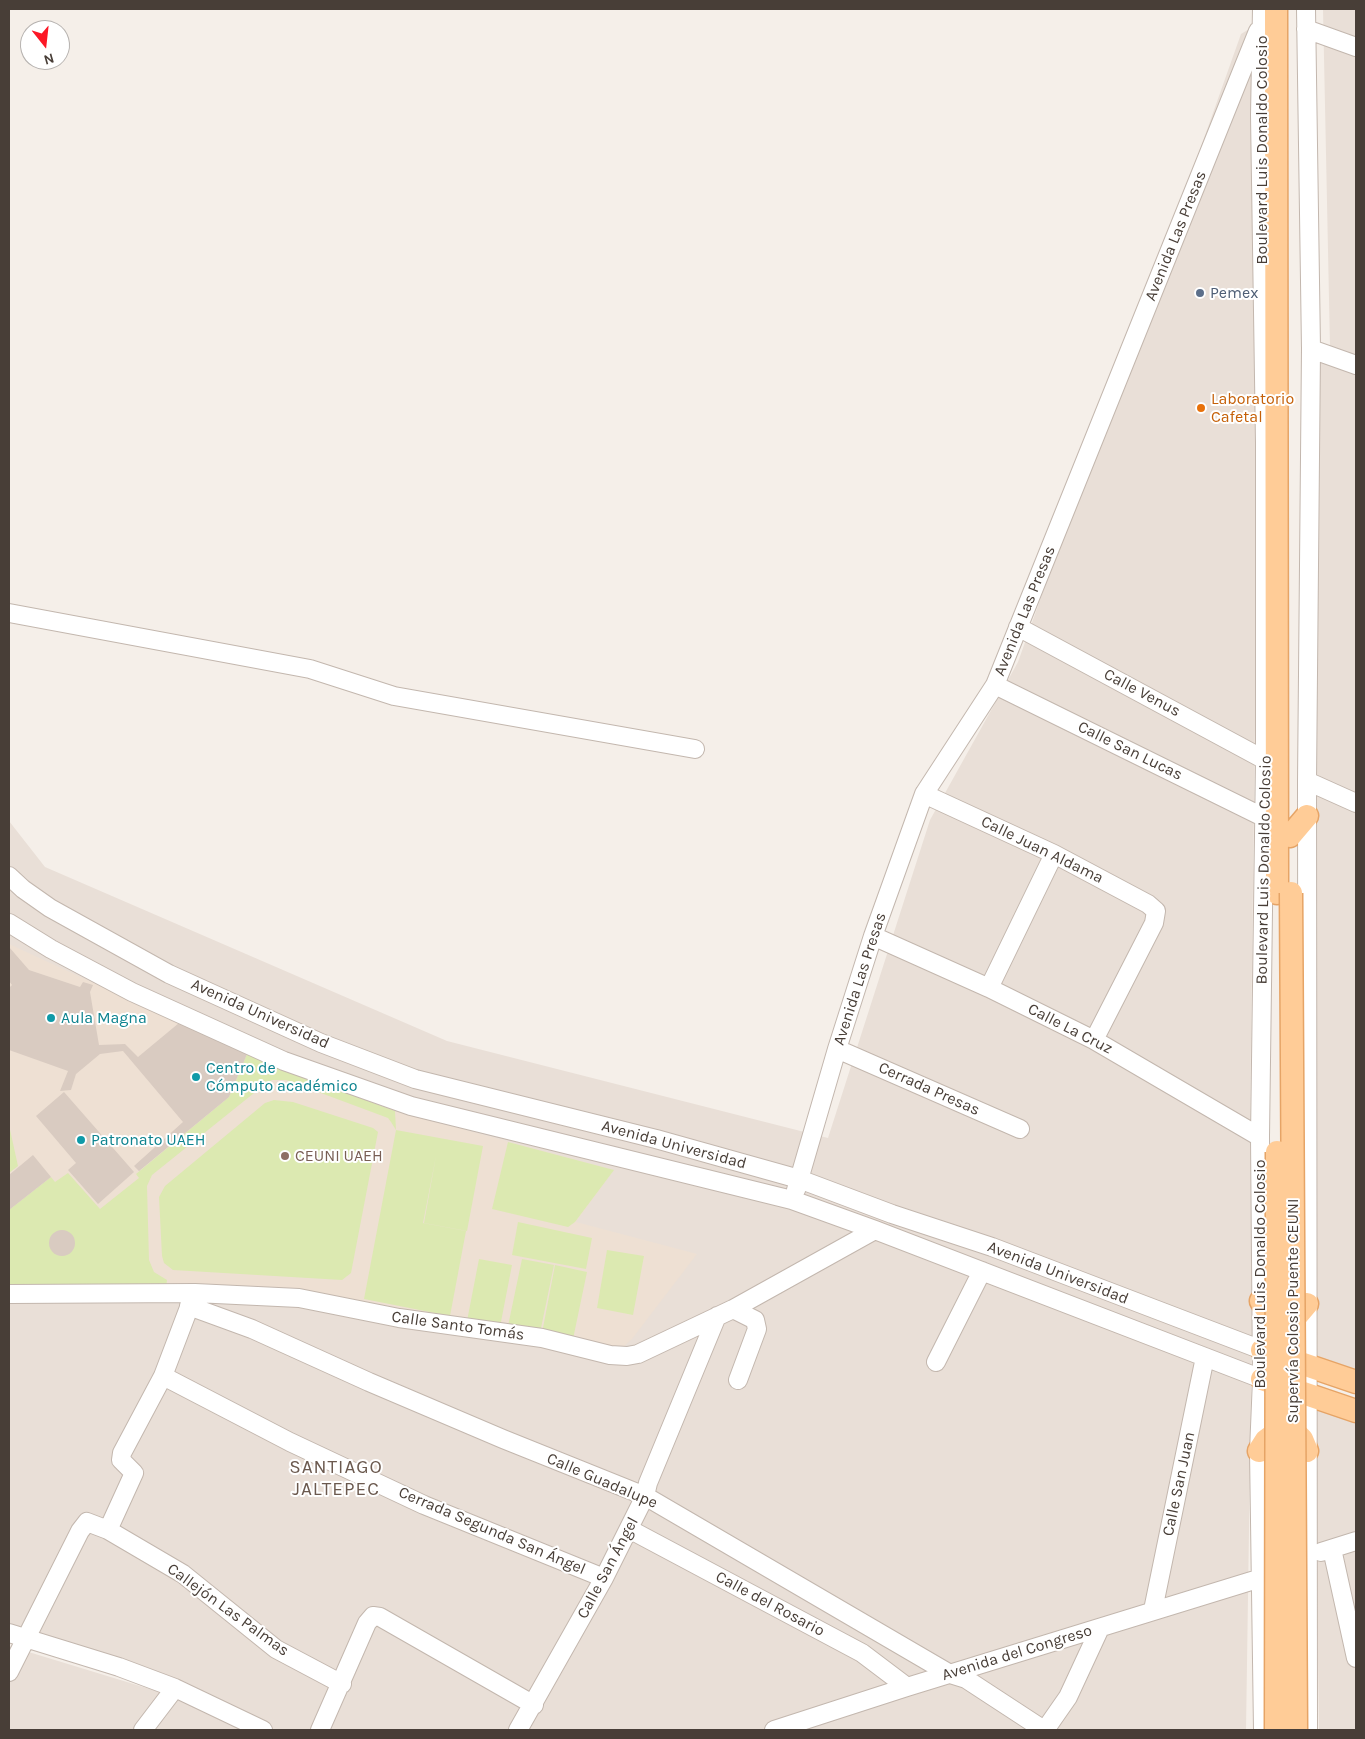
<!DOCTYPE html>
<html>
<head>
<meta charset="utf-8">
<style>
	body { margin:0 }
	#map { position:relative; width:1365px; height:1739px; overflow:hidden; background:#f5efe9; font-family:Karla,sans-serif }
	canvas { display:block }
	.frame { position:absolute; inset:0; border:10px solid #483e37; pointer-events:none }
	.north { position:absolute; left:20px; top:20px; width:50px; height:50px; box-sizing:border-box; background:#fff; border:1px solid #b6b2af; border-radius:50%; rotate:164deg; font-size:14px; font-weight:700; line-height:20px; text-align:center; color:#483e37 }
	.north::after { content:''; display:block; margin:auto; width:18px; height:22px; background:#fc1826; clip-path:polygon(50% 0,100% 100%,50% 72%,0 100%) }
</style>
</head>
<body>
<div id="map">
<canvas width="1365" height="1739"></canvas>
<div class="frame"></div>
<div class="north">N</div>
</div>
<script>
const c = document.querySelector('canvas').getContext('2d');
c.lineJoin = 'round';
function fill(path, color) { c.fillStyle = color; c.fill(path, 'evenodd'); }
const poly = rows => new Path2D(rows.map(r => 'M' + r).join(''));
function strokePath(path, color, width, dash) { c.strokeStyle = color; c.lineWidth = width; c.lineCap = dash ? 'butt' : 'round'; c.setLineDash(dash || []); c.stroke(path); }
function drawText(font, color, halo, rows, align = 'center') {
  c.font = font + ' Karla,sans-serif'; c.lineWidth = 4; c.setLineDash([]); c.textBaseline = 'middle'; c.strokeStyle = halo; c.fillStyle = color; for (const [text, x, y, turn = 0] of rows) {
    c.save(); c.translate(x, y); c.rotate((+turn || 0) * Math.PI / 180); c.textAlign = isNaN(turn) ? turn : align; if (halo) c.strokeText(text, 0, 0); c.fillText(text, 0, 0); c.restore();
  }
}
fill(poly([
	[1323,9,1356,9,1356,356,1330,347],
	[1254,26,1259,416,1250,1119,1252,1329,1246,1730,266,1730,9,1636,9,821,45,867,447,1041,828,1138,930,820,1018,662,1241,34],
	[1312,342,1356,357,1356,1393,1313,1380],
	[1314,1386,1356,1399,1356,1730,1319,1730],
	[9,1646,199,1704,246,1730,9,1730]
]), '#e9dfd7');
fill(poly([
	[9,944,273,1066,395,1111,614,1170,576,1222,697,1254,632,1339,619,1351,455,1322,133,1288,9,1285]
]), '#eee0d3');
fill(poly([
	[247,1054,273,1066,395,1111,396,1130,483,1146,467,1231,424,1223,436,1156,423,1223,466,1231,450,1316,364,1299,396,1130,391,1122,388,1118,286,1080,272,1080,264,1085,152,1175,147,1186,149,1260,154,1272,167,1280,166,1288,9,1285,9,1210,51,1177,55,1182,68,1173,100,1209,139,1178,136,1174,229,1097],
	[274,1100,293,1102,373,1128,378,1132,351,1273,342,1280,173,1270,164,1263,162,1256,159,1197,165,1186,265,1103],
	[9,1125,18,1166,9,1173,10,1144],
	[508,1142,614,1170,575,1222,568,1227,492,1209],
	[518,1222,592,1238,586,1269,512,1255],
	[607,1250,644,1256,633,1315,597,1308],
	[479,1259,512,1265,500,1327,467,1321],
	[522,1259,554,1265,540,1333,508,1326],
	[555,1265,587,1272,573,1339,542,1333]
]), '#dce9b1');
fill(poly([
	[9,947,29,970,80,987,83,982,93,985,90,992,99,1045,125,1044,138,1057,179,1023,247,1054,229,1097,139,1171,134,1166,183,1122,123,1051,100,1054,76,1074,71,1090,60,1091,68,1071,9,1050,9,988,12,985,9,981],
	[64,1092,134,1172,98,1204,68,1170,76,1163,36,1116],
	[33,1155,51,1177,9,1210,9,1175],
	'49 1243a13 13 0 1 1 26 0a13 13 0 1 1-26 0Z'
]), '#d9cbc1');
const minor = poly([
	[1262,9,1260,115,1265,443,1265,760,1260,1137,1262,1379,1259,1451,1263,1730],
	[1306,9,1311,349,1307,781,1308,1730],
	[1306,29,1356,47],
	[1311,349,1356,365],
	[9,613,310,669,394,696,695,749],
	[1018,627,1265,760],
	[995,685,1265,818],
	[1307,781,1356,803],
	[924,794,1054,854,1148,904,1156,911,1154,923,1094,1040],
	[9,876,23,889,50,908,169,974,321,1043,415,1079,656,1139,799,1179,892,1214,992,1247,1262,1350],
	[9,923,51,949,132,992,284,1061,411,1106,792,1200,875,1230,1262,1379],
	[873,936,989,988,1094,1040,1260,1137],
	[989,988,1054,854],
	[837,1049,1020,1129],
	[796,1190,837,1049,873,936,924,794,995,685,1258,31],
	[9,1294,195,1293,299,1298,399,1318,542,1338,610,1355,627,1356,638,1354,733,1309,875,1230],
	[189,1306,252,1329,369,1382,503,1439,645,1496,950,1674,966,1679,1044,1730],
	[733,1309,755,1320,757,1329,738,1380],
	[936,1362,982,1271],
	[163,1376,290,1442,424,1505,604,1578],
	[629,1529,862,1653,907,1687],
	[108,1530,134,1473,121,1460,122,1453,163,1376,193,1297],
	[1332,1549,1356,1658],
	[1321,1552,1356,1541],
	[1153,1610,1205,1357],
	[9,1633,119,1667,175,1688,263,1730],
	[9,1672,80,1531,87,1522,108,1530,183,1574,276,1649,342,1684],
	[143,1730,175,1688],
	[320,1730,367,1623,373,1616,380,1617,534,1705],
	[518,1730,604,1578,645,1496,648,1483,717,1316],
	[774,1730,907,1687,1261,1578],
	[1045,1730,1068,1697,1100,1628]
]);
const major = poly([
	[1276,9,1277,893],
	[1290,836,1307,816],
	[1261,1301,1271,1316,1280,1320,1296,1317,1307,1304],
	[1262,1350,1356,1382],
	[1262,1379,1356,1411],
	[1259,1451,1266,1440,1281,1429,1296,1433,1302,1439,1307,1451]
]);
strokePath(minor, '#c3b7ae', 20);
strokePath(major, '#e6a466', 25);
strokePath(minor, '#fff', 18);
strokePath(major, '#ffcc97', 22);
const majorBridge = poly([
	[1291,893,1296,1730],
	[1276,1730,1277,1152]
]);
strokePath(majorBridge, '#e6a466', 25, []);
strokePath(majorBridge, '#ffcc97', 22);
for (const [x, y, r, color] of [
	[1200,293,5,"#5c6f8a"],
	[1201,408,5,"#e8710a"],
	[51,1018,5,"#0f9aa8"],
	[196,1077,5,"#0f9aa8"],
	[81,1140,5,"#0f9aa8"],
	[285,1156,5,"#8d6e63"]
]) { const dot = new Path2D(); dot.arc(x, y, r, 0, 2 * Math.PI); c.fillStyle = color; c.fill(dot); strokePath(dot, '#fff', 2); }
drawText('16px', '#483e37', '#fff', [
	["Boulevard Luis Donaldo Colosio",1262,150,-90],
	["Avenida Las Presas",1176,236,-68],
	["Avenida Las Presas",1025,611,-68],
	["Calle Venus",1142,693,28],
	["Calle San Lucas",1130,751,26],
	["Calle Juan Aldama",1042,850,26],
	["Boulevard Luis Donaldo Colosio",1264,870,-89],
	["Avenida Las Presas",860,979,-72],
	["Avenida Universidad",260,1014,24],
	["Calle La Cruz",1070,1029,27],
	["Cerrada Presas",929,1089,24],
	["Avenida Universidad",674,1145,15],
	["Avenida Universidad",1058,1273,21],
	["Boulevard Luis Donaldo Colosio",1260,1274,-90],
	["Supervía Colosio Puente CEUNI",1293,1311,-90],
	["Calle Santo Tomás",458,1326,8],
	["Calle Guadalupe",602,1481,23],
	["Calle San Juan",1179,1484,-78],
	["Cerrada Segunda San Ángel",492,1531,23],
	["Calle San Ángel",608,1568,-62],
	["Calle del Rosario",770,1604,28],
	["Callejón Las Palmas",228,1610,36],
	["Avenida del Congreso",1017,1653,-17]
]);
drawText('16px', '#4e5e75', '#fff', [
	["Pemex",1210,293]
], 'left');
drawText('16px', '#c56008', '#fff', [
	["Laboratorio",1211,399],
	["Cafetal",1211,417]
], 'left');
drawText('16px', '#0d838f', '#fff', [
	["Aula Magna",61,1018],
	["Centro de",206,1068],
	["Cómputo académico",206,1086],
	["Patronato UAEH",91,1140]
], 'left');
drawText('16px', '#785e54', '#fff', [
	["CEUNI UAEH",295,1156]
], 'left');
c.letterSpacing = '1px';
drawText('19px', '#6b594e', '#fff', [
	["SANTIAGO",336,1468],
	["JALTEPEC",336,1490]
]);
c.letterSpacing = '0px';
</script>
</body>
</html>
